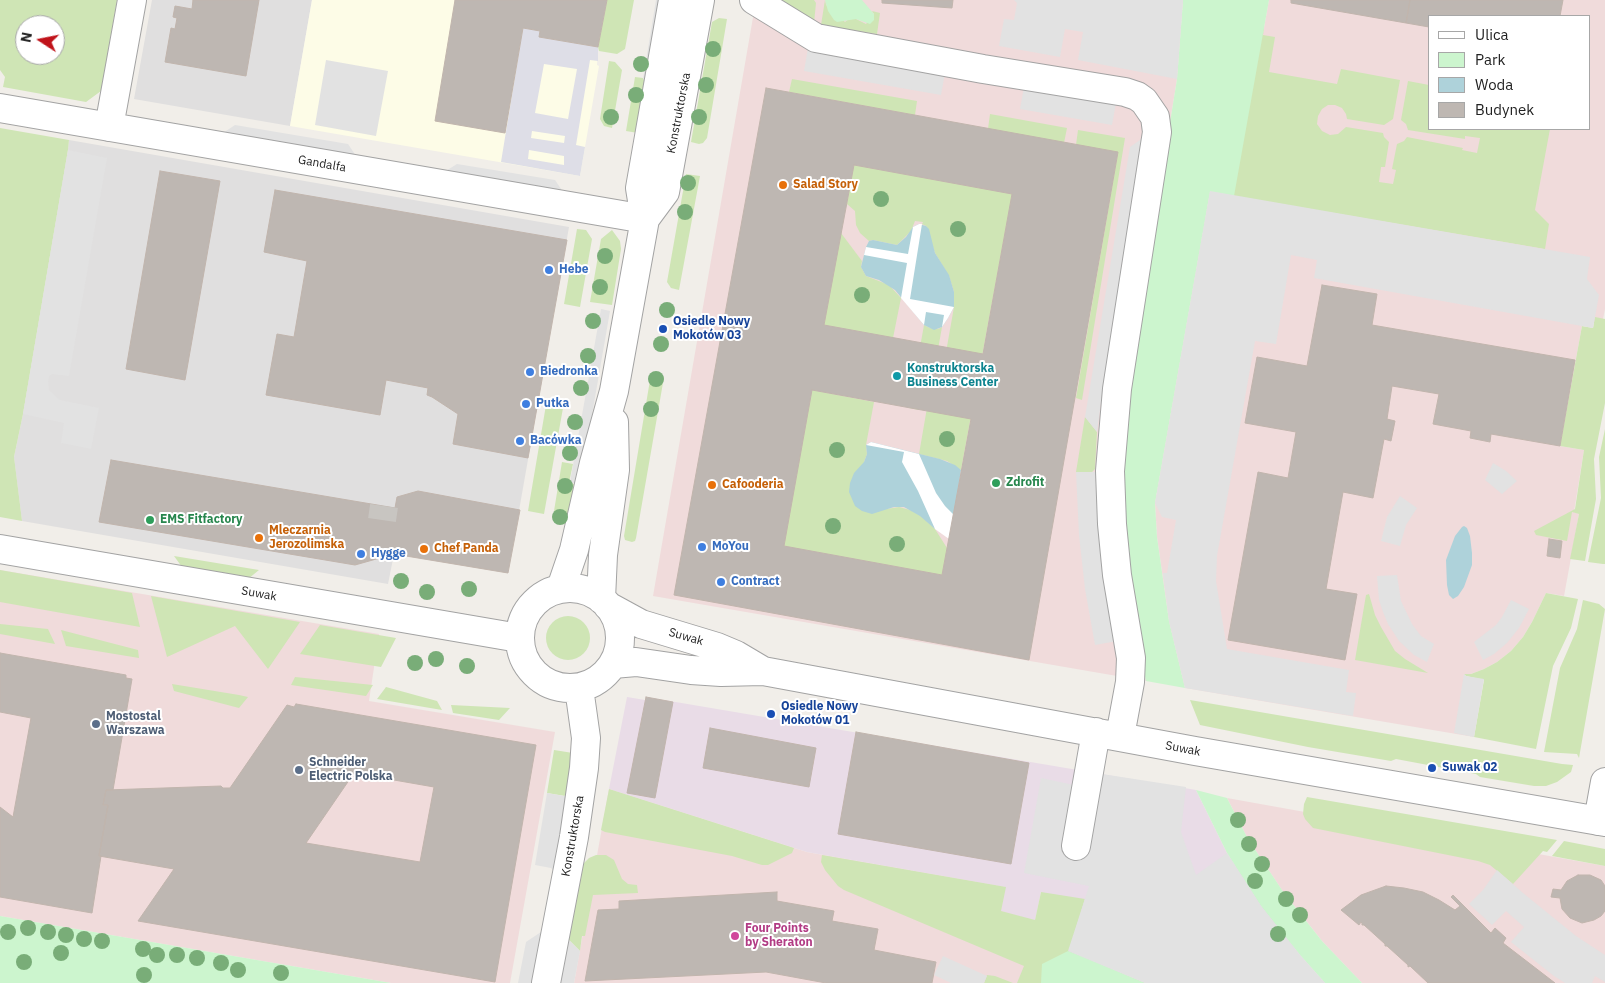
<!DOCTYPE html>
<html>
<head>
<meta charset="utf-8">
<style>
	body { margin:0 }
	#map { position:relative; width:1605px; height:983px; overflow:hidden; background:#f1eee9; font-family:"IBM Plex Sans",sans-serif }
	canvas { display:block }
	.legend { position:absolute; left:1428px; top:15px; width:162px; height:115px; box-sizing:border-box; background:#fff; border:1px solid #a7a7a7; margin:0; padding:6px 9px; list-style:none; font-size:15px; color:#222 }
	.legend li { display:flex; align-items:center; gap:10px; height:25px }
	.legend b { width:25px; border:1px solid #a7a7a7 }
	.north { position:absolute; left:15px; top:15px; width:50px; height:50px; box-sizing:border-box; background:#fff; border:1px solid #a7a7a7; border-radius:50%; rotate:281deg; font-size:14px; font-weight:700; line-height:20px; text-align:center; color:#222 }
	.north::after { content:''; display:block; margin:auto; width:18px; height:22px; background:#c0131a; clip-path:polygon(50% 0,100% 100%,50% 72%,0 100%) }
</style>
</head>
<body>
<div id="map">
<canvas width="1605" height="983"></canvas>
<ul class="legend">
<li><b style="height:6px;background:#fff"></b>Ulica</li>
<li><b style="height:14px;background:#ccf5ce"></b>Park</li>
<li><b style="height:14px;background:#aed2da"></b>Woda</li>
<li><b style="height:14px;background:#beb7b2"></b>Budynek</li>
</ul>
<div class="north">N</div>
</div>
<script>
const c = document.querySelector('canvas').getContext('2d');
c.lineJoin = 'round';
function fill(path, color) { c.fillStyle = color; c.fill(path, 'evenodd'); }
const poly = rows => new Path2D(rows.map(r => 'M' + r).join(''));
function strokePath(path, color, width, dash) { c.strokeStyle = color; c.lineWidth = width; c.lineCap = dash ? 'butt' : 'round'; c.setLineDash(dash || []); c.stroke(path); }
function drawText(font, color, halo, rows, align = 'center') {
  c.font = font + ' "IBM Plex Sans",sans-serif'; c.lineWidth = 4; c.setLineDash([]); c.textBaseline = 'middle'; c.strokeStyle = halo; c.fillStyle = color; for (const [text, x, y, turn = 0] of rows) {
    c.save(); c.translate(x, y); c.rotate((+turn || 0) * Math.PI / 180); c.textAlign = isNaN(turn) ? turn : align; if (halo) c.strokeText(text, 0, 0); c.fillText(text, 0, 0); c.restore();
  }
}
fill(poly([
	[152,0,312,0,290,126,134,99],
	[69,140,569,227,508,573,394,554,388,584,22,521,14,457,23,414,68,150]
]), '#e0dfdf');
fill(poly([
	[756,0,1183,0,1177,79,1150,246,1140,655,1146,681,653,596],
	[1269,0,1605,0,1605,309,1603,319,1582,326,1560,446,1584,450,1574,512,1579,514,1564,596,1546,593,1532,622,1523,637,1511,651,1497,662,1484,669,1471,674,1465,674,1474,737,1185,688,1169,621,1157,537,1155,503,1210,191,1250,105],
	[1429,16,1589,16,1589,129,1429,129],
	[0,570,379,634,369,701,555,732,510,983,391,983,0,916],
	[609,789,807,852,1006,887,1041,983,574,983],
	[1227,798,1605,866,1605,983,1362,983,1322,941,1284,893,1248,839]
]), '#f0dbdb');
fill(poly([
	[627,697,645,700,646,697,1196,790,1227,853,1300,955,1325,983,1145,983,1041,892,1035,921,1001,911,1005,887,807,852,609,789]
]), '#e9dce7');
fill(poly([
	[312,0,607,0,598,47,597,65,599,66,580,176,290,126]
]), '#fdfce7');
fill(poly([
	[0,0,117,0,101,91,86,102,3,87,5,77,0,70],
	[25,25,55,25,55,55,25,55],
	[607,0,634,0,625,49,617,54,599,51,598,47],
	[778,0,814,0,816,3,814,23],
	[825,0,826,5,845,22,849,19,856,19,866,24,874,14,872,11,880,13,877,34,821,25],
	[719,18,727,19,707,138,703,143,699,144,691,142,712,22],
	[1264,27,1263,35,1275,37,1269,72,1337,84,1341,69,1400,80,1393,119,1384,125,1347,119,1346,114,1342,108,1335,105,1328,105,1322,109,1318,116,1317,124,1322,131,1330,135,1338,134,1346,127,1383,133,1384,137,1389,142,1385,167,1381,167,1379,182,1393,184,1396,170,1392,169,1397,144,1404,141,1407,137,1463,148,1462,150,1477,153,1480,138,1465,136,1465,139,1408,130,1406,124,1401,120,1408,81,1429,85,1429,129,1550,129,1535,210,1549,224,1545,249,1210,192,1225,101],
	[609,61,615,62,622,70,612,128,604,126,600,119],
	[635,77,643,78,652,88,644,134,626,131],
	[792,79,917,101,915,115,789,92],
	[990,114,1067,128,1064,143,988,129],
	[0,128,69,140,68,150,23,414,14,457,22,521,0,517],
	[1078,130,1125,138,1082,400,1076,398,1118,153,1076,145],
	[854,165,1012,194,961,470,947,461,919,454,928,402,937,403,954,307,954,292,949,276,935,253,926,226,922,224,923,222,915,221,911,231,897,245,873,240,869,241,860,233,856,225,855,211,847,204],
	[686,174,700,176,679,290,671,288,667,282],
	[577,229,586,230,592,239,580,307,564,304],
	[612,230,620,241,621,249,612,305,590,302,601,239],
	[841,233,862,261,861,267,866,276,889,285,901,298,893,338,824,325],
	[1595,317,1605,319,1605,403,1594,459,1596,499,1585,561,1570,559,1579,514,1572,512,1567,541,1536,535,1534,531,1575,509,1584,450,1560,446,1582,326,1593,328],
	[924,325,930,328,938,329,942,327,930,394,922,393,919,410,909,408],
	[651,374,664,377,636,538,635,541,632,542,625,540,624,536],
	[812,390,874,402,866,445,867,454,864,462,886,509,899,507,910,510,920,515,935,529,947,548,942,575,784,546],
	[546,405,563,408,544,514,528,511],
	[1085,417,1097,432,1095,469,1092,472,1076,472],
	[1605,429,1605,564,1603,564,1588,562,1601,498,1599,457],
	[562,462,573,464,569,483,579,485,570,525,559,523,554,511],
	[174,556,259,570,248,579,182,567],
	[0,570,132,593,140,627,0,602],
	[1546,593,1578,599,1571,628,1553,666,1536,749,1474,737,1484,680,1466,676,1464,674,1471,674,1484,669,1497,662,1511,651,1523,637,1532,622],
	[1369,594,1375,615,1381,627,1395,651,1405,659,1428,673,1355,660,1366,595],
	[151,596,300,622,268,669,235,626,167,657],
	[1583,600,1599,604,1605,609,1579,758,1577,754,1544,752,1560,668,1577,629],
	'546 638a22 22 0 1 1 44 0a22 22 0 1 1-44 0Z',
	[0,624,48,629,55,644,0,634],
	[320,625,396,638,381,667,300,654],
	[61,630,138,650,139,658,66,646],
	[295,677,373,685,366,696,291,685],
	[172,684,239,695,248,697,239,708,174,691],
	[386,687,437,701,442,710,377,699],
	[1190,700,1562,764,1573,765,1571,772,1557,782,1546,786,1534,786,1480,777,1476,774,1396,759,1391,761,1308,747,1200,725],
	[451,705,510,708,499,720,453,713],
	[554,750,573,753,567,794,565,796,547,793],
	[609,789,794,848,792,853,768,865,762,865,732,856,605,832,601,830],
	[1307,797,1557,840,1547,852,1543,851,1513,884,1490,865,1478,861,1313,828,1305,819,1303,814,1304,804],
	[1564,841,1605,849,1605,866,1552,856],
	[596,855,606,855,614,860,622,879,628,884,637,885,638,893,593,895,585,936,582,936,580,951,567,938,583,864,589,858],
	[822,855,1006,887,1001,911,1035,920,1041,892,1085,899,1069,951,1145,983,1017,983,1024,966,844,890,838,886,825,870,821,862],
	[987,975,995,976,1013,983,984,983]
]), '#cfe5b5');
fill(poly([
	[825,0,862,0,874,14,874,20,870,24,856,19,837,22,834,20,828,11],
	[1183,0,1269,0,1234,196,1210,192,1155,503,1157,537,1169,621,1185,688,1146,681,1140,655,1118,484,1150,246,1177,79],
	[1196,790,1227,798,1248,839,1284,893,1322,941,1362,983,1325,983,1300,955,1261,906,1227,853],
	[0,916,391,983,0,983],
	[1068,951,1086,958,1145,983,1041,983,1042,964]
]), '#ccf5ce');
fill(poly([
	[656,0,667,0,652,88,643,79],
	[1014,0,1183,0,1177,79,1078,60,1083,32,1065,29,1060,57,999,46,1004,19,1014,20,1017,3],
	[808,48,945,73,941,95,804,71],
	[326,60,388,71,376,136,315,125],
	[1024,87,1116,103,1112,125,1020,109],
	[235,125,348,144,356,156,223,133],
	[1142,136,1105,372,1097,432,1085,417,1130,147,1140,140],
	[68,150,107,158,69,376,52,374,49,376,48,382,49,390,60,400,99,408,91,449,61,443,64,423,23,414],
	[457,164,555,180,563,192,444,172],
	[1210,191,1590,257,1587,279,1599,295,1593,328,1314,278,1317,260,1291,255,1276,344,1255,341,1217,556,1216,581,1227,649,1349,670,1346,692,1356,693,1353,716,1185,688,1169,621,1163,573,1167,573,1176,520,1162,517,1155,503],
	[601,309,610,311,580,484,570,482],
	[1493,463,1506,471,1517,481,1502,494,1485,480],
	[1076,472,1097,472,1117,641,1095,645,1085,589,1079,535],
	[1400,496,1417,508,1406,525,1400,546,1381,541,1387,517],
	[1397,575,1401,601,1412,624,1421,636,1434,644,1427,662,1414,655,1399,641,1388,624,1383,612,1379,600,1377,576],
	[1511,600,1529,609,1519,628,1507,643,1494,654,1483,660,1474,642,1496,625,1502,617],
	[1464,674,1466,676,1484,679,1474,737,1454,733],
	[1076,770,1186,787,1181,832,1196,875,1227,853,1261,906,1300,955,1325,983,1145,983,1068,951,1089,886,1024,873,1041,778,1074,785],
	[547,793,564,796,567,794,554,871,551,868,535,865],
	[1497,870,1523,893,1576,936,1605,955,1605,982,1595,976,1592,983,1565,983,1554,976,1511,942,1524,927,1506,911,1492,925,1469,904,1483,890],
	[544,930,535,983,518,983,526,942],
	[567,938,580,951,574,983,558,983],
	[943,956,987,976,984,983,951,983,934,975]
]), '#e2e2e2');
fill(poly([
	[523,28,540,31,539,37,598,47,598,61,590,60,576,145,585,147,580,176,501,162],
	[544,64,577,69,568,119,535,113],
	[532,131,565,136,564,143,531,138],
	[529,150,564,156,564,165,528,159]
]), '#dedee7');
fill(poly([
	[919,224,926,226,929,229,935,253,949,275,954,292,954,307,948,318,942,327,934,330,924,325,895,290,879,280,866,276,861,267,866,247,869,241,873,240,897,245,906,237,913,227],
	[871,442,940,459,955,465,961,470,954,515,935,529,920,516,904,507,894,507,872,514,862,511,855,506,849,492,850,483,854,473,864,462,867,454,866,445],
	[1464,526,1467,528,1470,536,1472,553,1472,565,1464,587,1458,596,1453,599,1449,595,1447,585,1446,560,1455,536,1462,527]
]), '#aed2da');
fill(poly([
	[919,224,922,224,910,299,954,307,948,318,942,327,944,315,926,312,924,325,901,298,907,263,864,255,866,247,908,254,913,227],
	[871,442,919,454,936,493,945,506,954,515,949,539,935,529,918,491,902,462,904,452,866,445]
]), '#fff');
const building = poly([
	[193,0,259,0,246,76,165,62,171,28,175,29,177,18,173,17,175,6,192,9,193,0],
	[455,0,607,0,598,47,539,37,540,31,523,28,505,133,435,121,455,0],
	[882,0,953,0,952,8,882,3,882,0],
	[1291,0,1410,0,1406,23,1291,3,1291,0],
	[1410,0,1563,0,1560,16,1429,16,1429,27,1406,23,1410,0],
	[766,88,1118,152,1029,660,674,595,766,88],
	[854,165,1012,194,983,354,824,325,854,165],
	[812,390,971,419,942,575,784,546,812,390],
	[160,171,220,181,185,380,126,369,160,171],
	[275,190,567,240,528,458,453,444,458,414,432,397,427,395,428,388,386,380,380,415,266,395,277,334,294,337,307,261,264,252,275,190],
	[1322,285,1377,294,1372,325,1575,360,1560,446,1491,434,1490,442,1470,438,1471,431,1433,424,1439,394,1392,386,1387,419,1395,421,1391,441,1384,439,1373,498,1343,492,1326,589,1357,594,1345,660,1228,640,1258,472,1288,478,1296,432,1245,423,1257,357,1307,366,1322,285],
	[111,460,395,508,397,497,418,491,520,510,508,573,394,554,355,565,99,522,111,460],
	[1549,539,1562,541,1560,558,1547,556,1549,539],
	[0,653,126,675,126,678,132,679,113,790,106,790,103,805,108,805,99,856,101,856,92,913,0,897,0,807,13,817,31,718,0,712,0,653],
	[646,697,673,702,655,798,627,793,646,697],
	[296,704,536,745,495,982,138,921,174,869,99,856,108,805,103,805,106,790,221,786,223,788,230,788,287,705,294,707,296,704],
	[354,773,434,787,420,862,306,843,354,773],
	[710,728,816,748,809,787,703,768,710,728],
	[856,732,1029,763,1011,864,838,834,856,732],
	[1578,875,1590,875,1601,880,1605,886,1605,911,1601,916,1594,920,1582,923,1570,918,1562,909,1560,898,1551,897,1553,889,1561,890,1567,881,1578,875],
	[1386,886,1404,888,1423,892,1439,900,1455,910,1460,906,1451,897,1453,895,1491,933,1495,928,1506,938,1503,943,1555,983,1428,983,1410,966,1408,967,1408,965,1387,946,1385,946,1385,944,1364,925,1362,925,1362,923,1361,922,1359,925,1341,910,1361,895,1386,886],
	[777,892,777,901,834,911,832,921,878,929,874,950,936,962,932,983,826,983,766,972,585,981,598,910,619,909,619,901,777,892]
]);
fill(building, '#beb7b2');
strokePath(building, '#c1b5ad', 1);
strokePath(poly([
	[382,520,384,506]
]), '#c8c5c1', 28, [28, 14]);
const minor = poly([
	[754,0,816,38,983,69,1125,92,1137,96,1144,101,1155,117,1157,132,1117,389,1110,471,1112,524,1117,575,1131,658,1130,682,1120,736],
	[0,108,645,219],
	[109,127,132,0],
	[645,219,665,192,700,0],
	[0,549,519,638],
	'520 638a50 50 0 1 1 100 0a50 50 0 1 1-100 0Z',
	[561,588,574,550,594,463,614,391,645,219,640,188,673,0],
	[601,599,603,555,615,470,614,422],
	[608,606,641,624,717,647,736,655,763,671],
	[613,664,636,662,691,670,721,672,763,671,1195,751,1605,822],
	[1598,821,1605,782],
	[1076,846,1096,732],
	[546,983,574,837,584,768,586,738,579,688]
]);
strokePath(minor, '#a3a3a3', 30);
strokePath(minor, '#fff', 28);
c.fillStyle = '#79ad78';
for (const [x, y] of [
	[713,49],
	[641,64],
	[706,85],
	[636,95],
	[611,117],
	[699,117],
	[688,183],
	[881,199],
	[685,212],
	[958,229],
	[605,256],
	[600,287],
	[862,295],
	[667,310],
	[593,321],
	[661,344],
	[588,356],
	[656,379],
	[581,388],
	[651,409],
	[575,422],
	[947,439],
	[837,450],
	[570,453],
	[565,486],
	[560,517],
	[833,526],
	[897,544],
	[401,581],
	[469,589],
	[427,592],
	[436,659],
	[415,663],
	[467,666],
	[1238,820],
	[1249,844],
	[1262,864],
	[1255,881],
	[1286,899],
	[1300,915],
	[28,928],
	[8,932],
	[48,932],
	[1278,934],
	[66,935],
	[84,939],
	[102,941],
	[143,949],
	[61,953],
	[157,955],
	[177,955],
	[197,958],
	[24,962],
	[221,963],
	[238,970],
	[281,973],
	[144,975]
]) { c.beginPath(); c.arc(x, y, 8, 0, 2 * Math.PI); c.fill(); }
for (const [x, y, r, color] of [
	[783,185,5,"#e8710a"],
	[549,270,5,"#3f7fe0"],
	[663,329,5,"#1a4fb4"],
	[530,372,5,"#3f7fe0"],
	[897,376,5,"#0f9aa8"],
	[526,404,5,"#3f7fe0"],
	[520,441,5,"#3f7fe0"],
	[996,483,5,"#2e9e5b"],
	[712,485,5,"#e8710a"],
	[150,520,5,"#2e9e5b"],
	[259,538,5,"#e8710a"],
	[702,547,5,"#3f7fe0"],
	[424,549,5,"#e8710a"],
	[361,554,5,"#3f7fe0"],
	[721,582,5,"#3f7fe0"],
	[771,714,5,"#1a4fb4"],
	[96,724,5,"#5c6f8a"],
	[1432,768,5,"#1a4fb4"],
	[299,770,5,"#5c6f8a"],
	[735,936,5,"#d1479c"]
]) { const dot = new Path2D(); dot.arc(x, y, r, 0, 2 * Math.PI); c.fillStyle = color; c.fill(dot); strokePath(dot, '#fff', 2); }
drawText('12px', '#222', '#fff', [
	["Konstruktorska",679,113,-79],
	["Gandalfa",322,164,10],
	["Suwak",259,594,10],
	["Suwak",686,637,16],
	["Suwak",1183,749,11],
	["Konstruktorska",573,836,-80]
]);
drawText('bold 12px', '#c56008', '#fff', [
	["Salad Story",793,185],
	["Cafooderia",722,485],
	["Mleczarnia",269,531],
	["Jerozolimska",269,545],
	["Chef Panda",434,549]
], 'left');
drawText('bold 12px', '#366cbe', '#fff', [
	["Hebe",559,270],
	["Biedronka",540,372],
	["Putka",536,404],
	["Bacówka",530,441],
	["MoYou",712,547],
	["Hygge",371,554],
	["Contract",731,582]
], 'left');
drawText('bold 12px', '#164399', '#fff', [
	["Osiedle Nowy",673,322],
	["Mokotów 03",673,336],
	["Osiedle Nowy",781,707],
	["Mokotów 01",781,721],
	["Suwak 02",1442,768]
], 'left');
drawText('bold 12px', '#0d838f', '#fff', [
	["Konstruktorska",907,369],
	["Business Center",907,383]
], 'left');
drawText('bold 12px', '#27864d', '#fff', [
	["Zdrofit",1006,483],
	["EMS Fitfactory",160,520]
], 'left');
drawText('bold 12px', '#4e5e75', '#fff', [
	["Mostostal",106,717],
	["Warszawa",106,731],
	["Schneider",309,763],
	["Electric Polska",309,777]
], 'left');
drawText('bold 12px', '#b23c85', '#fff', [
	["Four Points",745,929],
	["by Sheraton",745,943]
], 'left');
</script>
</body>
</html>
